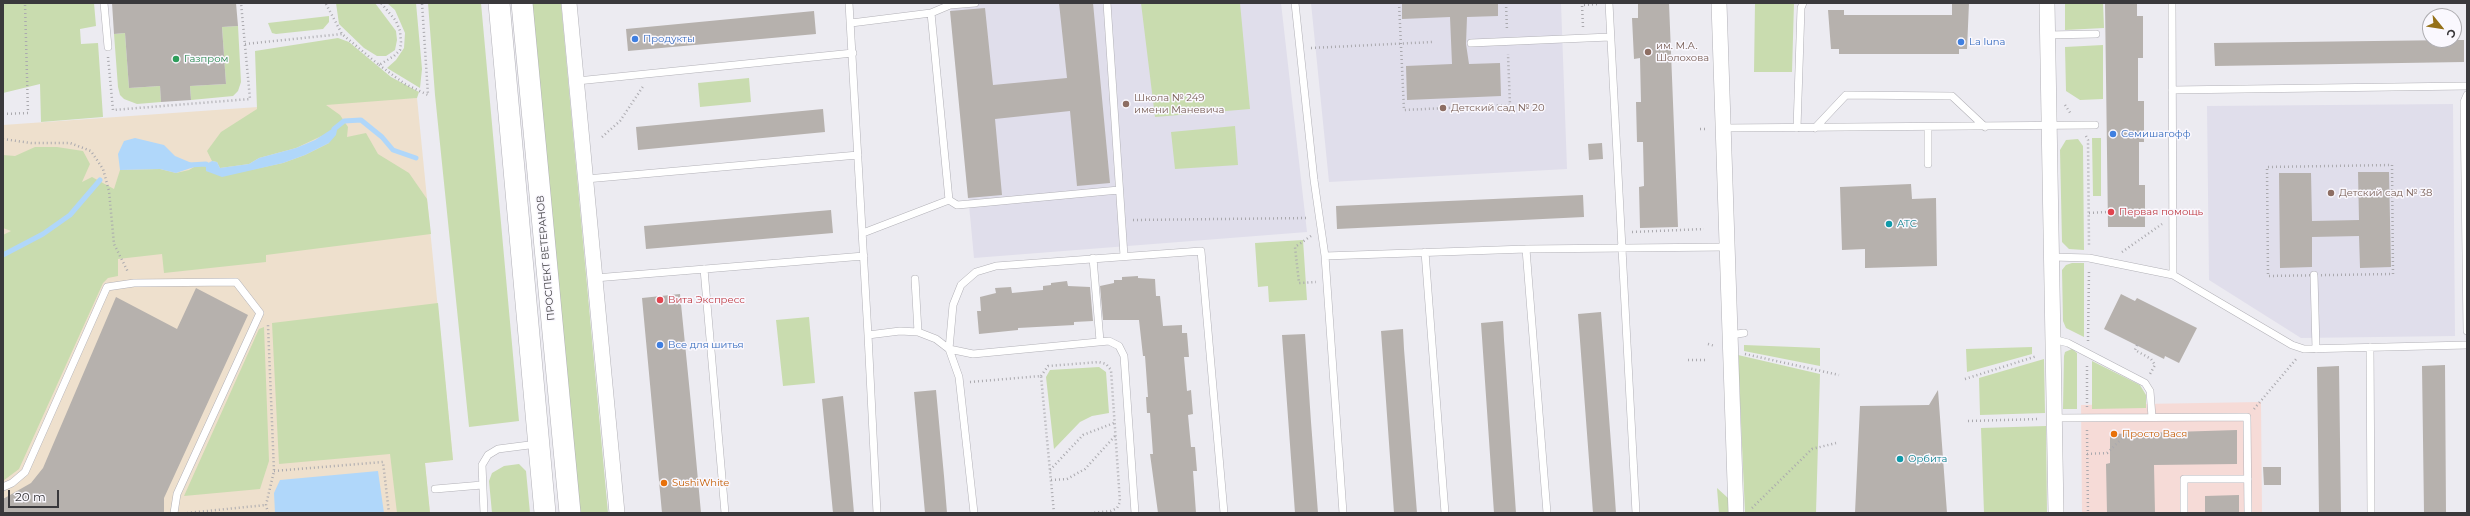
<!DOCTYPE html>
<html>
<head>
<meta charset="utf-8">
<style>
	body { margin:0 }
	#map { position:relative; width:2470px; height:516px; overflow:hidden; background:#ecebf1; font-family:Montserrat,sans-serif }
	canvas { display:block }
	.frame { position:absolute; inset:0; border:4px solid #3a393c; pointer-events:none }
	.north { position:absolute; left:2422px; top:8px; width:40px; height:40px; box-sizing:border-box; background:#faf8fe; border:1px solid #adacb0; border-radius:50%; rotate:120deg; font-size:11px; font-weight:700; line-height:16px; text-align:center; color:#3a393c }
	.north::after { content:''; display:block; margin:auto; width:14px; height:18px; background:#957119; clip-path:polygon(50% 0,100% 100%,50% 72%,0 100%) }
	.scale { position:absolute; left:8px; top:490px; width:51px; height:18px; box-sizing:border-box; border:2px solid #3a393c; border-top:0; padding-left:5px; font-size:12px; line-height:14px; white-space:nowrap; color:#3a393c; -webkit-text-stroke:3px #faf8fe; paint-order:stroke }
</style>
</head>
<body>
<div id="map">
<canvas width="2470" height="516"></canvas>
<div class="frame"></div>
<div class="north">С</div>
<div class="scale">20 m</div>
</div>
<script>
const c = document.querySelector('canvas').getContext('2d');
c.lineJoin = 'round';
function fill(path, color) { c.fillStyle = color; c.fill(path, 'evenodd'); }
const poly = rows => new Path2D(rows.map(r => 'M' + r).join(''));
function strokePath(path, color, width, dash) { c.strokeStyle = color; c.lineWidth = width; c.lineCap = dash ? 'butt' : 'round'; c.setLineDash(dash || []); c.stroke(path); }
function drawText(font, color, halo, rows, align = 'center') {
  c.font = font + ' Montserrat,sans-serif'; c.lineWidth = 3; c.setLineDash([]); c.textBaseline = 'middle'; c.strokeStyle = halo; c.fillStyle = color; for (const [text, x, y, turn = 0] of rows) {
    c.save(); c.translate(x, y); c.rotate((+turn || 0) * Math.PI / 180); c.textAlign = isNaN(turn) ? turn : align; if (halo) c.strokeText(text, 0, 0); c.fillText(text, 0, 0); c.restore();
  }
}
fill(poly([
	[2261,402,2262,513,2082,513,2081,405]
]), '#f6dbd7');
fill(poly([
	[950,3,1281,3,1307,232,974,258],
	[1311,3,1561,3,1567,169,1329,182],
	[2453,104,2455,336,2301,338,2209,280,2207,106]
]), '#e0deeb');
fill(poly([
	[417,98,453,460,425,463,430,513,3,513,3,125,357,100]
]), '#eee0cd');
fill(poly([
	[3,3,94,3,96,26,80,29,81,44,98,43,103,117,41,122,40,84,3,93],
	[336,3,375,3,396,31,397,40,395,50,386,56,377,56,364,48,339,24],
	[387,3,416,3,422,69,420,88,387,68,396,60,404,48,405,33,395,10],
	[428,3,481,3,519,421,469,427,435,95],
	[532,3,561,3,608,513,580,513],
	[1141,3,1240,3,1250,109,1155,117],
	[1755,3,1794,3,1792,72,1754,72],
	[2065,3,2103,3,2104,28,2065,30],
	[329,16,329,22,323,29,276,34,272,33,268,23],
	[238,26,241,82,238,91,233,96,191,100,190,86,226,84,222,27],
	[125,33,129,88,160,86,161,102,137,104,124,99,120,95,118,87,114,34],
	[338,38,349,42,391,77,419,92,417,98,326,105,340,115,348,127,347,137,366,133,378,154,409,173,427,199,431,234,266,255,266,262,164,273,162,254,118,259,118,276,108,278,103,283,19,469,3,481,3,235,11,231,3,228,3,155,15,156,35,147,57,147,83,151,90,164,82,182,92,177,114,189,120,170,160,169,176,173,189,170,194,167,194,164,206,164,206,171,231,174,283,163,305,155,329,143,328,133,296,148,259,158,249,164,220,168,217,162,212,161,207,151,221,132,257,109,255,51],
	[2103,45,2103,99,2080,100,2066,91,2065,47],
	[749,78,751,102,700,107,698,83],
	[1235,126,1238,165,1175,169,1171,132],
	[2092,138,2101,138,2101,196,2093,196],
	[2078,139,2083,146,2084,250,2069,249,2062,242,2060,150,2066,140],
	[1303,240,1307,300,1269,302,1268,286,1258,287,1255,243],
	[2072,263,2084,263,2084,337,2066,328,2063,321,2062,270,2066,265],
	[438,303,453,460,425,463,430,513,397,513,390,454,279,464,272,323],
	[809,317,815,383,783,386,776,320],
	[264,327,269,461,260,489,184,496,259,329],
	[1744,345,1820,348,1820,366,1744,351],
	[2032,347,2032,354,1967,372,1966,349],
	[2072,349,2077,353,2077,409,2063,409,2064,356,2065,352],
	[1738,355,1820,374,1816,513,1745,513],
	[2044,359,2045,413,1980,415,1979,378],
	[2092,361,2140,385,2146,395,2146,408,2092,409],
	[1099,367,1106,372,1109,413,1092,416,1080,422,1054,449,1046,377,1050,370],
	[2046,426,2047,513,1984,513,1981,428],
	[519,464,526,471,530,513,492,513,489,481,492,473,504,466],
	[1717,488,1728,498,1729,513,1719,513]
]), '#c9dcaf');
fill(poly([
	[338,125,336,135,329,143,305,155,283,163,222,177,206,171,206,164,212,161,217,162,220,168,249,164,259,158,296,148,315,140],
	[135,138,164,145,175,156,194,164,194,167,176,173,160,169,120,170,118,154,124,141],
	[378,471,384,513,275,513,274,493,280,480]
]), '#b0d7fa');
strokePath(poly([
	[334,129,344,121,361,120,382,137,393,150,416,158],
	[189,165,206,164,211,168],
	[3,255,43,234,70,215,100,180]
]), '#b0d7fa', 5);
fill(poly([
	[112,3,236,3,238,26,222,27,226,84,190,86,191,100,161,102,160,86,129,88,125,33,114,34],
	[1059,3,1093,3,1110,183,1077,186,1070,111,995,119,1002,195,968,198,950,11,985,8,993,85,1067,78],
	[1402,3,1498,3,1498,16,1467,17,1466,44,1469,64,1500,63,1501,96,1407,100,1406,66,1452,64,1450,17,1402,19],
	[1638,3,1669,3,1678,227,1640,228,1639,187,1644,186,1643,142,1637,142,1636,102,1641,102,1640,58,1634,59,1632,18,1638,18],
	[1952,3,1969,3,1967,49,1959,49,1959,54,1839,54,1839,49,1831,49,1828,10,1844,10,1844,15,1952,15],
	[2105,3,2137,3,2137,16,2143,16,2143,58,2138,58,2138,101,2144,101,2144,142,2139,142,2139,185,2145,185,2145,227,2108,227],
	[814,11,816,34,628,51,626,29],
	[2454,40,2464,40,2464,62,2215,66,2214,43],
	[823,109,825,132,638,150,636,127],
	[1602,143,1603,159,1589,160,1588,144],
	[2358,172,2389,172,2391,267,2360,268,2359,236,2312,237,2312,267,2280,268,2279,173,2311,173,2312,221,2359,220],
	[1911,184,1912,199,1936,198,1937,266,1865,268,1865,249,1842,250,1840,187],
	[1583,195,1584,217,1337,229,1336,206],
	[831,210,833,233,646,249,644,226],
	[1138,276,1138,278,1155,279,1156,296,1160,296,1163,326,1182,325,1182,333,1187,333,1189,357,1184,357,1187,391,1191,390,1193,414,1188,415,1191,447,1195,447,1197,471,1193,471,1196,513,1158,513,1150,454,1153,454,1150,413,1147,413,1146,397,1148,397,1145,356,1143,356,1139,320,1103,320,1100,286,1114,283,1114,280,1122,280,1122,277],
	[1067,281,1068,286,1090,287,1093,321,1074,322,1074,325,1018,328,1018,330,979,334,977,311,981,311,980,297,996,293,995,288,1011,287,1012,293,1043,290,1043,286,1051,285,1051,283],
	[196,288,248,315,164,498,164,513,3,513,3,499,31,483,43,468,116,297,177,329],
	[680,294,691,404,701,513,662,513,642,298],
	[2121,294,2135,301,2137,298,2197,328,2179,363,2165,356,2164,359,2104,329],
	[1601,312,1613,470,1616,513,1593,513,1578,314],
	[1503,321,1504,340,1516,513,1494,513,1481,323],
	[1403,329,1404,349,1417,513,1394,513,1381,331],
	[1305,334,1311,422,1318,513,1295,513,1282,335],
	[2445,365,2446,513,2424,513,2422,366],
	[2339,366,2341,513,2319,513,2317,367],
	[936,390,944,476,947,513,925,513,914,392],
	[1938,390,1947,513,1855,513,1860,406,1929,405],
	[843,396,849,455,854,513,833,513,822,399],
	[2237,430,2237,464,2154,465,2155,513,2107,513,2106,464,2110,463,2110,434],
	[2263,467,2281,467,2281,485,2264,485],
	[2239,495,2239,513,2205,513,2205,496]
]), '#b6b1ad');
const service = poly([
	[104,3,108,47],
	[849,3,868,335,900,331,918,332,936,339,949,349,959,377,974,513],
	[1107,3,1124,256],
	[1295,3,1314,180,1325,256,1343,513],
	[1609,3,1636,513],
	[931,13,949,200],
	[851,23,931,13,950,5,975,3],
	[2048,35,2096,34],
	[1471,43,1610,37],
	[577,81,853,53],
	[2172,90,2467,86],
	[2467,95,2464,102,2467,331],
	[1723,128,2095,125],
	[1797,128,1801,8,1803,3],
	[1815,128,1846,95,1952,96,1985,127],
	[1928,164,1928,127],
	[586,179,858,155],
	[863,233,949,200,957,205,969,204,1119,190],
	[1526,249,1547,513],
	[1425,252,1445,513],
	[1325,256,1526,249,1727,247],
	[2052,257,2089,258,2173,275,2172,3],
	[1093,258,1100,341],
	[704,269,725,513],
	[2173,275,2292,345,2304,349,2467,345],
	[2314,275,2316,349],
	[595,278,864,256],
	[915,279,918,332],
	[868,335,877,513],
	[1730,335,1744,333],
	[2053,339,2068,343,2145,383,2150,391,2152,417],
	[2370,347,2371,513],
	[2054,418,2247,417,2248,513],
	[3,487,12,483,25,472,107,287,134,283,236,282,260,313,177,494,174,513],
	[435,489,482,485],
	[484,513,482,465,488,455,498,449,537,444],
	[1135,513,1124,356,1119,346,1109,341,973,354,949,349,953,305,961,285,976,272,996,266,1201,251,1224,513],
	[2184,513,2184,479,2248,479]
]);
const minor = poly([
	[569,3,617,513],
	[1719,3,1736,513],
	[2047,3,2056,513]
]);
const secondary = poly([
	[499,3,545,513],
	[522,3,570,513]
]);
strokePath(service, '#b2b1b7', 8);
strokePath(minor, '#b2b1b7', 16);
strokePath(secondary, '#b2b1b7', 22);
strokePath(poly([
	[1399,3,1404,110,1510,105,1508,54],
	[1506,3,1507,31],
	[326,4,342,34,379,65,394,56,400,50,401,42,400,31,396,21,381,3],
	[1583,27,1582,5,1599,4],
	[245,44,342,34],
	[1311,48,1433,42],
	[108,57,113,110,250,99,241,3],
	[379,65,405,84,428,95,422,3],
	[2065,105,2071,114],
	[3,114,28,113,25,3],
	[1700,129,1708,129],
	[2086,136,2088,140,2089,247],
	[602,137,620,121,644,85],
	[3,139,31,143,70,143,91,151,103,169,109,191,114,244,128,272],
	[2392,165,2393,274,2268,276,2267,167,2392,165],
	[2089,213,2108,212],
	[1133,220,1308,218],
	[1632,232,1704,229],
	[1311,236,1295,247,1299,283,1316,282],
	[2122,252,2162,224],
	[2088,341,2089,270],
	[1708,344,1715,346],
	[2137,345,2135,350,2151,359,2155,365,2150,374],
	[1745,354,1839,375],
	[1688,360,1708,360],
	[2087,366,2087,407],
	[1041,376,1048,366,1099,362,1106,364,1111,370,1120,502,1117,508,1111,511,1091,513],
	[1965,379,2037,356],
	[970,382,1041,376,1054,513],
	[2254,409,2297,358],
	[1968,421,2040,419],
	[2087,430,2088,513],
	[2087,454,2107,453,2132,429],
	[1050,470,1083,435,1114,423],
	[274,471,383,462,389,513],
	[1051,480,1067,479,1085,469,1115,436],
	[1752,508,1812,449,1836,443],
	[187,513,266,505],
	[268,513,266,505,274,471,268,325]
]), '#aaa9ae', 2.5, [1, 3]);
strokePath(service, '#fff', 7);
strokePath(minor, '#fff', 15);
strokePath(secondary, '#fff', 21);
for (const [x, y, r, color] of [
	[635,39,4,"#3f7fe0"],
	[1961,42,4,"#3f7fe0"],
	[1648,52,4,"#8d6e63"],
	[176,59,4,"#2e9e5b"],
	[1126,104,4,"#8d6e63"],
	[1443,108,4,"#8d6e63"],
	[2113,134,4,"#3f7fe0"],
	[2331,193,4,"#8d6e63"],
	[2111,212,4,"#e0444e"],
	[1889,224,4,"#0f9aa8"],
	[660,300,4,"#e0444e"],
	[660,345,4,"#3f7fe0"],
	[2114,434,4,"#e8710a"],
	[1900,459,4,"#0f9aa8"],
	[664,483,4,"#e8710a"]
]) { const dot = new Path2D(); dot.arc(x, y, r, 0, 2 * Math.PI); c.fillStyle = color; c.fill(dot); strokePath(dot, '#faf8fe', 1.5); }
drawText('10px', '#366cbe', '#faf8fe', [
	["Продукты",643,39],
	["La luna",1969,42],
	["Семишагофф",2121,134],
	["Все для шитья",668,345]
], 'left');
drawText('10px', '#785e54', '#faf8fe', [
	["им. М.А.",1656,46],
	["Шолохова",1656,58],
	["Школа № 249",1134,98],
	["имени Маневича",1134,110],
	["Детский сад № 20",1451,108],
	["Детский сад № 38",2339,193]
], 'left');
drawText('10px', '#27864d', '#faf8fe', [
	["Газпром",184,59]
], 'left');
drawText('10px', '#be3a42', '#faf8fe', [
	["Первая помощь",2119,212],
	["Вита Экспресс",668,300]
], 'left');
drawText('10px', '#0d838f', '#faf8fe', [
	["АТС",1897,224],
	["Орбита",1908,459]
], 'left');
drawText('10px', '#3a393c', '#faf8fe', [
	["ПРОСПЕКТ ВЕТЕРАНОВ",546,258,-95]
]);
drawText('10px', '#c56008', '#faf8fe', [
	["Просто Вася",2122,434],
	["SushiWhite",672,483]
], 'left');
</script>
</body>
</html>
